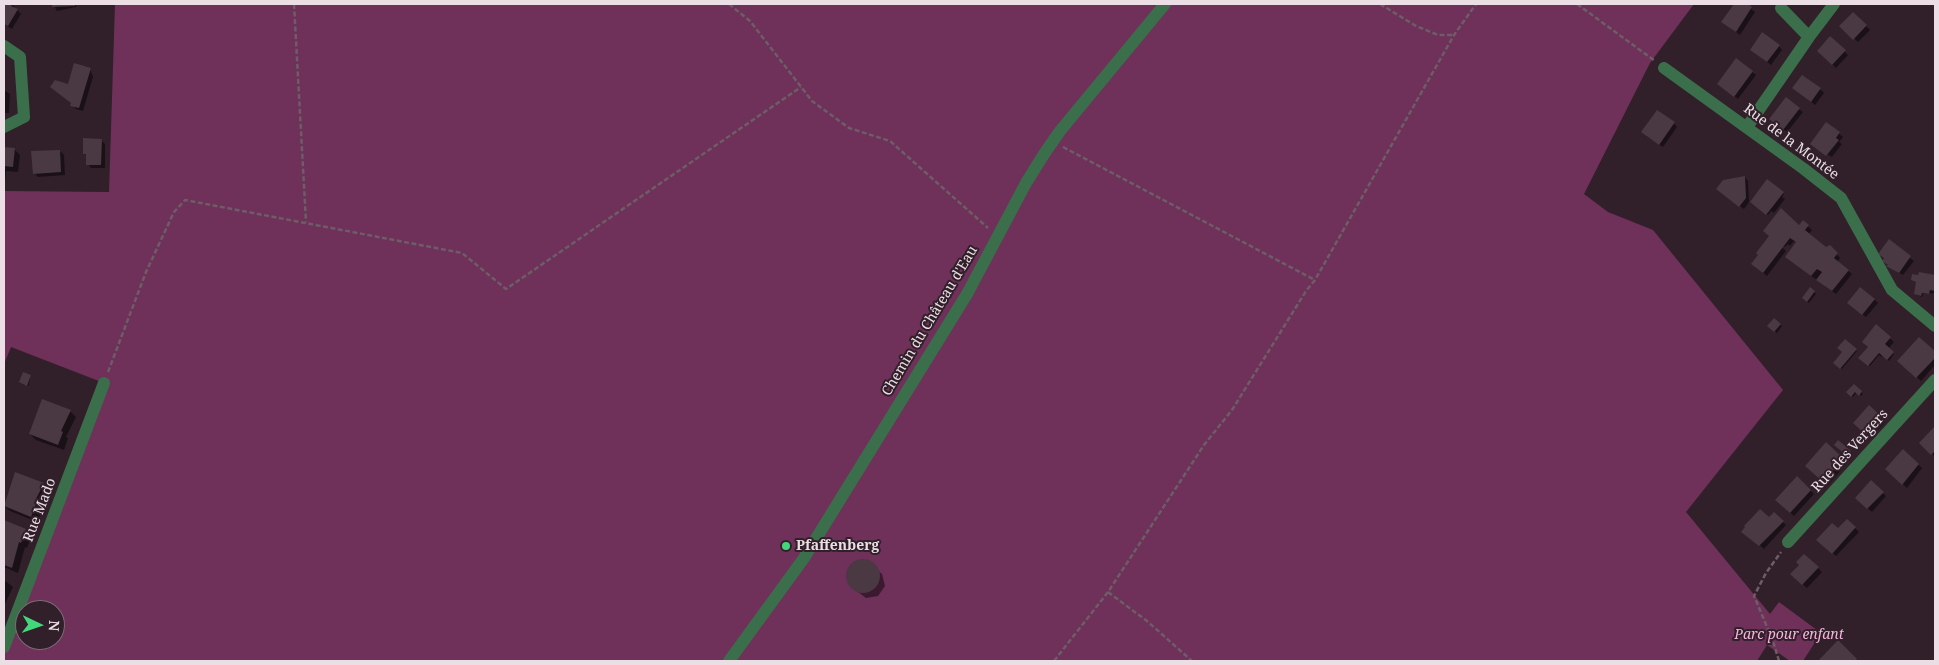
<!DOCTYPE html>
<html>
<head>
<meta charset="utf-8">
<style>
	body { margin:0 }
	#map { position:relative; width:1939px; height:665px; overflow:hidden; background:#31202a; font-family:"Noto Serif",serif }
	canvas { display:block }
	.frame { position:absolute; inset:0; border:5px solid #ebdfe5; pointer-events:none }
	.north { position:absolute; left:15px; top:600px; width:50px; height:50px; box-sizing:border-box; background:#31202a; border:1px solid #7b6c75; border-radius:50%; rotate:93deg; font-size:14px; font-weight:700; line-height:20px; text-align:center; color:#ebdfe5 }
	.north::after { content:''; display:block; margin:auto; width:18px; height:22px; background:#43d77b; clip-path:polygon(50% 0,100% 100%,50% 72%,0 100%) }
</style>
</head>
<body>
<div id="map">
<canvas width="1939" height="665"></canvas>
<div class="frame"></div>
<div class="north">N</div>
</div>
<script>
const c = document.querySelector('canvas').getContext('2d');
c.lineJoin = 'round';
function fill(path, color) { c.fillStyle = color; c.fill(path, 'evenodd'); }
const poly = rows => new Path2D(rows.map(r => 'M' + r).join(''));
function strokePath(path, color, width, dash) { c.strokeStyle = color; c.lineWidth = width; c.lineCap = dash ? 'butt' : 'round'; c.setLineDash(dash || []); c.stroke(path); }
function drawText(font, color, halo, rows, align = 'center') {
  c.font = font + ' "Noto Serif",serif'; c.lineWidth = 4; c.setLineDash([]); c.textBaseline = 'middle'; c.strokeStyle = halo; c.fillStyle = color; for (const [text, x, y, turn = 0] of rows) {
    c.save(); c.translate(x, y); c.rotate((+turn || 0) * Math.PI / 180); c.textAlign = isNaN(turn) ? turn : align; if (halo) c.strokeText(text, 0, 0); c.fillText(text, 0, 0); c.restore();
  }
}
fill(poly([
	[115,4,1694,4,1650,63,1584,194,1608,212,1653,230,1783,390,1686,512,1770,614,1779,602,1821,633,1803,661,1790,661,1767,645,1757,661,4,661,4,647,104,383,11,347,4,364,4,191,109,192],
	[25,610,55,610,55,640,25,640]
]), '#6f305a');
fill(poly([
	[4,4,12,4,21,14,12,29,4,24],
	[53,4,76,4,76,7,57,11],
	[1735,4,1745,4,1755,12,1740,35,1723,22],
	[1853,13,1870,30,1858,42,1841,26],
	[1830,38,1848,55,1836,68,1818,51],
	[1779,46,1782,50,1771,65,1755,53],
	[90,69,93,77,83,111,76,109,72,105,69,85],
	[1752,72,1756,75,1738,99,1722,87],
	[1820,89,1824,93,1815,105,1798,92],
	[4,90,10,94,9,113,4,113],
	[1799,109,1803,112,1787,132,1775,123],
	[1674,123,1677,127,1663,147,1646,136],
	[1827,124,1843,137,1839,142,1842,144,1832,157,1815,147],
	[101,140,105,144,105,168,91,168,88,164,87,156,84,153],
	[4,148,14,149,20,155,18,172,6,171,5,182],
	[60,151,64,155,65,175,38,177,34,173],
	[1745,177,1748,181,1749,202,1744,209,1722,193],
	[1774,186,1784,194,1782,197,1785,199,1774,213,1771,211,1768,215,1751,202],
	[1803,222,1812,230,1808,235,1826,249,1830,247,1840,258,1837,262,1852,274,1836,294,1806,272,1797,243,1794,241,1790,246,1788,244,1785,247,1780,245,1786,251,1767,276,1757,268],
	[1889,241,1914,261,1903,275,1888,266,1885,258],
	[1920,273,1935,277,1935,293,1923,294,1922,297,1915,294,1918,282,1912,280,1919,277],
	[1811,289,1816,294,1809,303,1803,298],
	[1874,299,1878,303,1866,317,1852,307],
	[1774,319,1782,326,1777,333,1769,326],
	[1876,326,1894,342,1888,349,1894,354,1889,361,1883,355,1882,357,1879,355,1870,366,1860,358,1869,347],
	[1919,338,1935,353,1935,365,1921,381,1899,361],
	[1845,341,1857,351,1842,369,1835,363,1844,352],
	[30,376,29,386,21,382],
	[1854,386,1863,394,1861,396,1857,392,1853,397,1848,392],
	[1869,407,1885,422,1871,437,1858,427],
	[70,411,76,417,66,437,68,438,64,450,36,440,30,434],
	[1935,428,1935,457,1921,443],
	[1827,444,1847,463,1828,485,1810,469],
	[1904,450,1922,468,1907,488,1886,468],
	[16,473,44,484,49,490,40,509,42,510,37,522,10,511,4,506],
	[1797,478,1814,494,1794,516,1776,500],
	[1871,482,1886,496,1872,512,1860,502],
	[1774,514,1786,525,1764,549,1752,538],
	[1847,520,1859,532,1836,556,1818,540,1838,529],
	[4,521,26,530,32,535,27,548,25,547,18,573,4,567],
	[1804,555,1822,572,1807,588,1792,574,1800,565],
	[866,561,882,574,885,586,878,596,866,598,849,585,847,573,854,563],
	[4,580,13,587,4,606],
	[1838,642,1858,661,1822,661,1820,660]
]), '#0007');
fill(poly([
	[4,4,13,4,11,6,18,9,8,26,4,24],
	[52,4,75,4,75,6,52,7],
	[1734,4,1748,4,1752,7,1736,32,1721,22],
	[1853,12,1867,25,1853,40,1839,26],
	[1762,32,1780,45,1767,62,1750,50],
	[1830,36,1846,50,1832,65,1817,51],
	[1736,58,1753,71,1734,97,1717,84],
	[74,63,91,68,79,108,70,106,71,103,50,87,55,80,68,84],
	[1802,75,1821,88,1811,102,1792,88],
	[1786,97,1800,108,1783,130,1769,119],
	[1657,110,1675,122,1659,145,1641,132],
	[1826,122,1840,132,1836,138,1839,140,1826,156,1810,144],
	[83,138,102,139,101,165,86,165,86,154,83,154],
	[4,147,15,148,13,167,4,166],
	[60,150,61,172,33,174,31,151],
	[1745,176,1746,198,1739,207,1716,189,1723,180],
	[1767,179,1784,192,1766,215,1750,202],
	[1781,208,1799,225,1803,220,1809,225,1805,230,1826,247,1830,245,1838,253,1834,258,1849,270,1832,291,1816,280,1822,272,1817,269,1811,276,1785,257,1796,242,1790,238,1763,273,1751,264,1758,255,1756,253,1769,236,1763,231],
	[1889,239,1911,256,1899,273,1886,266,1888,265,1882,261,1884,258,1878,254],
	[1919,272,1935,275,1935,291,1930,290,1929,294,1922,293,1921,296,1914,294,1916,282,1911,280,1912,274,1918,275],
	[1810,287,1815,291,1807,302,1802,298],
	[1860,287,1875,299,1862,315,1847,303],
	[1774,318,1781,324,1774,332,1767,326],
	[1876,324,1891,337,1885,344,1894,352,1887,360,1879,353,1868,366,1858,358,1868,347,1862,342],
	[1919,337,1935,351,1935,358,1916,378,1897,361],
	[1845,339,1857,349,1840,369,1833,363,1842,352,1837,348],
	[23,372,31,375,27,386,19,382],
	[1854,384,1862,391,1859,396,1855,392,1851,397,1846,392],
	[42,399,71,410,61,431,63,432,58,445,29,434],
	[1869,405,1882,417,1866,435,1853,423],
	[1935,426,1935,451,1931,455,1919,443],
	[1838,440,1851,451,1846,455,1834,445],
	[1826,442,1844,459,1823,482,1805,466],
	[1903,449,1919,464,1902,485,1885,469],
	[15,472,44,483,34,503,36,504,31,517,4,506],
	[1797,476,1811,490,1790,513,1775,500],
	[1871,480,1884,492,1867,509,1855,498],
	[1760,509,1769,517,1774,512,1784,521,1759,546,1741,532,1745,527,1744,526],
	[1847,519,1856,527,1832,554,1816,540,1832,523,1838,528],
	[4,520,26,529,21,543,19,542,12,568,4,565],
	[1804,554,1819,567,1802,585,1790,574,1799,565,1796,562],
	'846 576a17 17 0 1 1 34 0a17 17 0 1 1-34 0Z',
	[1838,640,1857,659,1855,661,1819,660]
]), '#4a3843');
strokePath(poly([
	[294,4,306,222],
	[729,4,750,21,812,101,849,128,890,141,988,228],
	[1380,4,1416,26,1438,35,1454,35],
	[1577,4,1655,61],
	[1063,147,1315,280],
	[108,372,146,272,174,212,185,200,462,253,506,289,801,87],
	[1108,592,1147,621,1192,661],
	[1054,661,1108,592,1204,445,1232,410,1306,291,1315,280,1454,35,1476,4],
	[1779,661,1773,641,1754,596,1766,573,1781,552]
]), '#6c5d66', 2.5, [5, 2.5]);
strokePath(poly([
	[1781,8,1809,37],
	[4,46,20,57,24,117,4,127],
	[1664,68,1804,169,1841,198,1892,290,1935,326],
	[1747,127,1809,37,1834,4],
	[1788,542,1935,380],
	[4,647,104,383],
	[729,661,804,558,967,294,1026,183,1044,154,1060,131,1165,4]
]), '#3b6e4a', 12);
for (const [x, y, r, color] of [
	[786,546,5,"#43d77b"]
]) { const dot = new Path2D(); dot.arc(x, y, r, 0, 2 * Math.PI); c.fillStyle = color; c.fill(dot); strokePath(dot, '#31202a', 2); }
drawText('14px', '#ebdfe5', '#31202a', [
	["Rue de la Montée",1791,142,37],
	["Chemin du Château d'Eau",930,321,-59],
	["Rue des Vergers",1850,451,-48],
	["Rue Mado",40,510,-69]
]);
drawText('bold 14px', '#ebdfe5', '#31202a', [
	["Pfaffenberg",796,546]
], 'left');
drawText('italic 14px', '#f5b5dc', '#31202a', [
	["Parc pour enfant",1789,635]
]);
</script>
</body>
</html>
